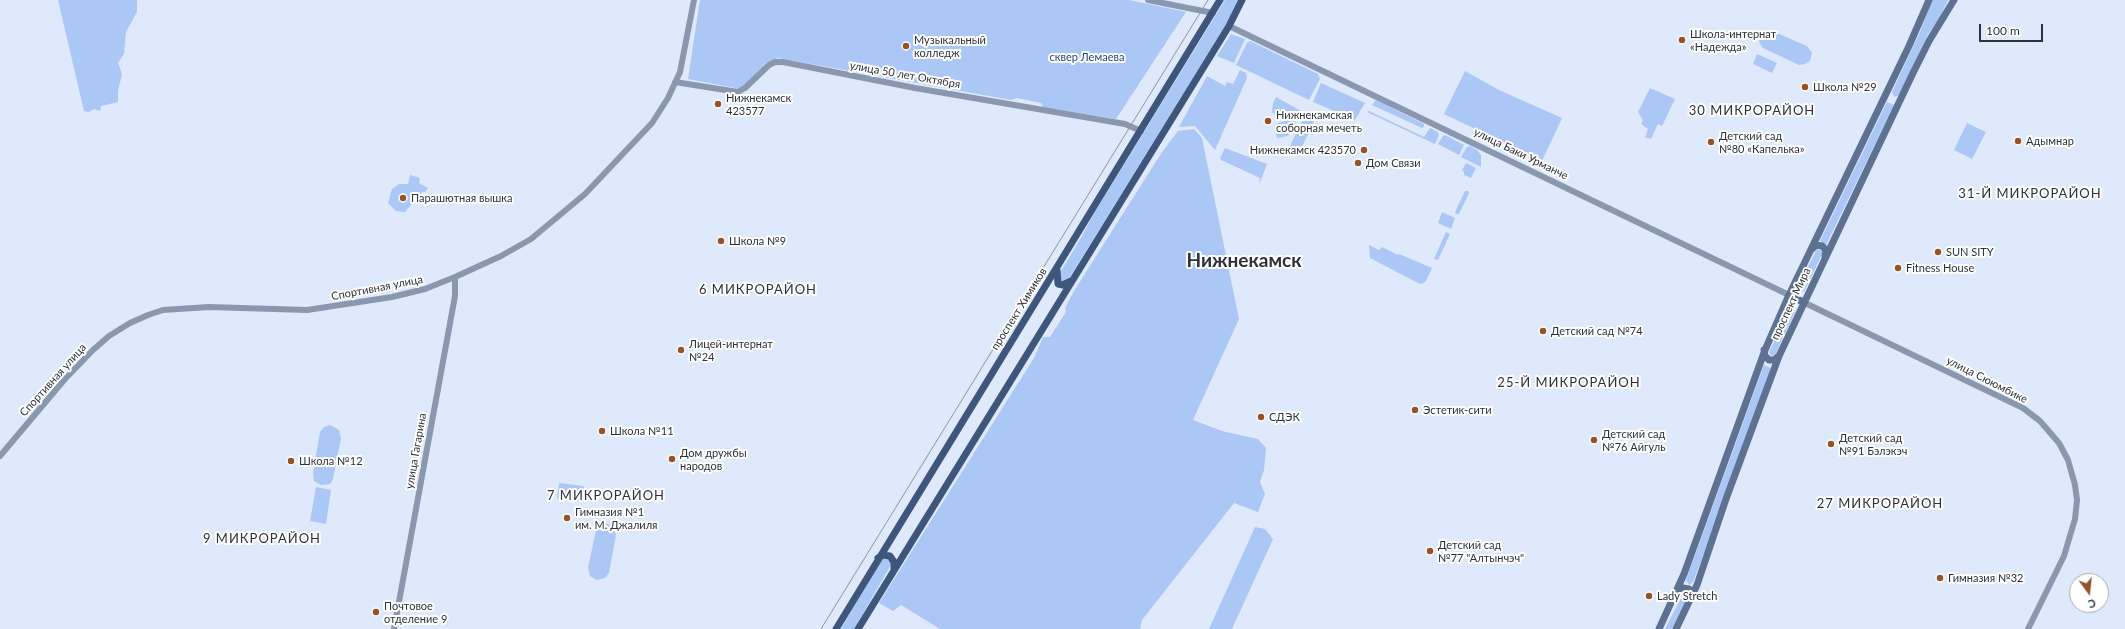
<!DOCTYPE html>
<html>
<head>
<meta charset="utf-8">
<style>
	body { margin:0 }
	#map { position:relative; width:2125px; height:629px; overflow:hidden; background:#dee9fc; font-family:Lato,sans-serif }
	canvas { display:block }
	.north { position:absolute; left:2069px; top:573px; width:40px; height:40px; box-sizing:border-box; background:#fff; border:1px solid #abadb0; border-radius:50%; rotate:165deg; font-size:11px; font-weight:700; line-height:16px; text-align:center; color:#2d3239 }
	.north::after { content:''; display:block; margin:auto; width:14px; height:18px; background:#975327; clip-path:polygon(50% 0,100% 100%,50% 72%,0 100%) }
	.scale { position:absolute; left:1979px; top:24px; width:64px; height:18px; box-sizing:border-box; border:2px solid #2d3239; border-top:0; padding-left:5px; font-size:12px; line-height:14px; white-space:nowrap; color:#2d3239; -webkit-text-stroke:3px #fff; paint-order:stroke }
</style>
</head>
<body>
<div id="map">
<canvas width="2125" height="629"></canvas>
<div class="north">С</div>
<div class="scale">100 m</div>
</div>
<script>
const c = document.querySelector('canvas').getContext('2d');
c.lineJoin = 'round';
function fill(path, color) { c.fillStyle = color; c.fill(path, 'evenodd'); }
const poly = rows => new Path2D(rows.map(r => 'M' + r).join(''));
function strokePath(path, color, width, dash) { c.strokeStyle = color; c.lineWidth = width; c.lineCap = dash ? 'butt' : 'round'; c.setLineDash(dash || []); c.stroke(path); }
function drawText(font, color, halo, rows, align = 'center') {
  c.font = font + ' Lato,sans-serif'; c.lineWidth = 4; c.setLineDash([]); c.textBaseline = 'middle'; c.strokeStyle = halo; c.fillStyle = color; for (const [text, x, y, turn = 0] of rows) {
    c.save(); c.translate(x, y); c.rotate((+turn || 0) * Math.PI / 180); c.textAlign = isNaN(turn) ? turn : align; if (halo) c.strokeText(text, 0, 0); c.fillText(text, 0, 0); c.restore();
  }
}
fill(poly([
	[58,0,137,0,137,12,126,32,124,54,118,63,122,74,118,91,118,102,101,106,100,111,94,109,89,112,84,111],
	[700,0,1129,0,1186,12,1116,119,1043,107,1041,103,1017,98,1011,100,778,58,766,63,741,89,688,79],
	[1225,0,1239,0,1231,16,1068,280,1061,283,1058,276,1082,236,1092,217],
	[1932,0,1948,0,1939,19,1927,36,1899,95,1894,97,1892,92,1920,32],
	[1770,30,1807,46,1812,53,1810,61,1805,64,1799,65,1763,48,1759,42,1760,36,1764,31],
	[1231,34,1245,39,1234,63,1217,56],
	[1250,41,1318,74,1320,79,1309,100,1236,65,1247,43],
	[1757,54,1777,63,1772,73,1753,64],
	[1240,70,1246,73,1247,78,1215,150,1195,126,1179,127,1207,76,1225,86,1227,82,1233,84],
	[1465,71,1499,90,1562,118,1542,161,1444,114],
	[1321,83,1365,103,1355,120,1313,102],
	[1650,88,1675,99,1662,126,1658,124,1651,139,1645,137,1648,129,1641,124,1643,120,1638,112],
	[1276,97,1301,111,1288,136,1277,138,1275,129,1278,123,1288,120,1287,115,1277,116,1272,112,1273,103],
	[1376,100,1424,124,1424,126,1422,128,1372,105],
	[1887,102,1894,105,1826,245,1820,241],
	[1369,111,1424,137,1430,128,1438,132,1439,135,1435,144,1367,112],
	[1305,115,1315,119,1299,153,1289,148],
	[1967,123,1986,132,1972,159,1954,150],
	[1194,129,1202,138,1239,319,1193,420,1222,431,1258,439,1266,448,1264,470,1260,482,1265,494,1258,512,1234,503,1142,620,1140,629,940,629,901,605,893,611,879,603,1034,358,1043,337,1050,337,1066,312,1065,308,1074,291,1162,152,1178,131],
	[1445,135,1464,145,1459,155,1438,144,1443,136],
	[1470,146,1477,150,1481,155,1481,167,1461,157,1467,147],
	[1225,148,1267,164,1259,185,1260,178,1221,160,1220,158],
	[1466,163,1476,168,1471,178,1464,175,1464,172,1462,170],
	[410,175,420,178,419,183,428,188,425,192,422,192,405,212,396,211,388,203,392,189,399,184,408,184],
	[1465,191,1468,191,1469,193,1459,214,1456,214,1455,212],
	[1442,212,1455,218,1451,229,1438,223],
	[1446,232,1450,234,1438,260,1434,259],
	[1369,245,1379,250,1382,247,1398,255,1399,254,1432,268,1426,281,1422,284,1418,283,1370,258],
	[1817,249,1822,251,1822,254,1804,292,1797,288],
	[1789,310,1795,312,1775,355,1771,356,1769,352],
	[1764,365,1771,368,1748,438,1693,582,1689,585,1686,580],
	[330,425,339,430,341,438,333,479,330,484,321,485,314,481,313,473,320,432,324,427],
	[559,483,583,486,585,489,582,502,557,498],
	[316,487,331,490,326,524,310,521],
	[605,523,613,526,616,535,609,573,605,578,597,580,590,576,588,568,596,530,599,525],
	[1255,527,1265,529,1273,539,1232,629,1209,629],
	[887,558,891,561,891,565,854,629,841,629,882,559],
	[1682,596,1686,597,1686,601,1672,629,1665,629]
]), '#abc7f6');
strokePath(poly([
	[1148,0,1213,13],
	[1229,26,1789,295],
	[675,82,738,92,745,88,769,65,775,62,783,62,915,88,1125,124,1141,131],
	[1803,302,2023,408,2040,421,2059,443,2068,460,2075,485,2077,500,2075,519,2064,556,2028,629],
	[0,456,65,379,93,350,109,336,130,323,148,315,163,310,209,307,307,310,392,297,425,289,455,277,501,256,531,239,585,194,652,123,668,98,680,72,694,0],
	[394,629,455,296,455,277]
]), '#8a98af', 6);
strokePath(poly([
	[1812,249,1816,245,1822,246,1826,250,1825,256],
	[1789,295,1803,302],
	[1764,350,1765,356,1769,360,1774,360,1779,356],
	[1678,589,1683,588,1689,589,1691,592,1691,598],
	[1659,629,1684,574,1765,350,1789,295,1909,46,1929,0],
	[1676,629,1697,585,1726,499,1779,356,1913,73,1929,41,1954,0]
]), '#5d7191', 7);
strokePath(poly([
	[1057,270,1058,284,1063,285,1071,281],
	[878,558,883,555,890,556,894,562,894,569],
	[836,629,1220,0],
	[858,629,1229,26,1242,0]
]), '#3e557c', 7);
strokePath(poly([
	[821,629,1208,0]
]), '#8b93a1', 1);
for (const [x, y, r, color] of [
	[1682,40,4,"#975327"],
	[906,46,4,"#975327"],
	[1805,87,4,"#975327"],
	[718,104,4,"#975327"],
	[1268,121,4,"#975327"],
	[2018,141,4,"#975327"],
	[1711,142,4,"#975327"],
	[1364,150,4,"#975327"],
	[1358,163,4,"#975327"],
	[403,198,4,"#975327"],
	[721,241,4,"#975327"],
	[1938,252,4,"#975327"],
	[1898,268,4,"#975327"],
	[1543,331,4,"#975327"],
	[681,350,4,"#975327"],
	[1415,410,4,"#975327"],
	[1261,417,4,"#975327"],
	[602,431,4,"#975327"],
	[1594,440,4,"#975327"],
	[1831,444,4,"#975327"],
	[672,459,4,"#975327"],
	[291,461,4,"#975327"],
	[567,518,4,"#975327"],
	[1430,551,4,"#975327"],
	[1940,578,4,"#975327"],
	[1649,596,4,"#975327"],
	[376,612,4,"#975327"]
]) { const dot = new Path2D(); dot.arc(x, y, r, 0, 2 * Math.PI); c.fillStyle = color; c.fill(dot); strokePath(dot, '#fff', 1.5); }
drawText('11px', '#2d3239', '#fff', [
	["Школа-интернат",1690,34],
	["«Надежда»",1690,47],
	["Музыкальный",914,40],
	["колледж",914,53],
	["Школа №29",1813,87],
	["Нижнекамск",726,98],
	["423577",726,111],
	["Нижнекамская",1276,115],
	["соборная мечеть",1276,128],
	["Детский сад",1719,136],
	["№80 «Капелька»",1719,149],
	["Адымнар",2026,141],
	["Нижнекамск 423570",1356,150,"right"],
	["Дом Связи",1366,163],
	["Парашютная вышка",411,198],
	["Школа №9",729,241],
	["SUN SITY",1946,252],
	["Fitness House",1906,268],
	["Детский сад №74",1551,331],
	["Лицей-интернат",689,344],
	["№24",689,357],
	["Эстетик-сити",1423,410],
	["СДЭК",1269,417],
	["Школа №11",610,431],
	["Детский сад",1602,434],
	["№76 Айгуль",1602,447],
	["Детский сад",1839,438],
	["№91 Бэлэкэч",1839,451],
	["Дом дружбы",680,453],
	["народов",680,466],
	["Школа №12",299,461],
	["Гимназия №1",575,512],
	["им. М. Джалиля",575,525],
	["Детский сад",1438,545],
	["№77 \"Алтынчэч\"",1438,558],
	["Гимназия №32",1948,578],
	["Lady Stretch",1657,596],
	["Почтовое",384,606],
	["отделение 9",384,619]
], 'left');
drawText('11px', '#224684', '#fff', [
	["сквер Лемаева",1087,57]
]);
drawText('11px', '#2d3239', '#fff', [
	["улица 50 лет Октября",905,75,10],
	["улица Баки Урманче",1521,154,26],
	["Спортивная улица",377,288,-11],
	["проспект Мира",1791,304,-65],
	["проспект Химиков",1019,309,-58],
	["Спортивная улица",53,380,-48],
	["улица Сююмбике",1987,380,27],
	["улица Гагарина",416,451,-80]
]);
c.letterSpacing = '1px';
drawText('13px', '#2d3239', '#fff', [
	["30 МИКРОРАЙОН",1752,111],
	["31-Й МИКРОРАЙОН",2030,194],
	["6 МИКРОРАЙОН",758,290],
	["25-Й МИКРОРАЙОН",1569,383],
	["7 МИКРОРАЙОН",606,496],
	["27 МИКРОРАЙОН",1880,504],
	["9 МИКРОРАЙОН",262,539]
]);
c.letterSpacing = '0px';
drawText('bold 19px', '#2d3239', '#fff', [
	["Нижнекамск",1244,261]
]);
</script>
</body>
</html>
